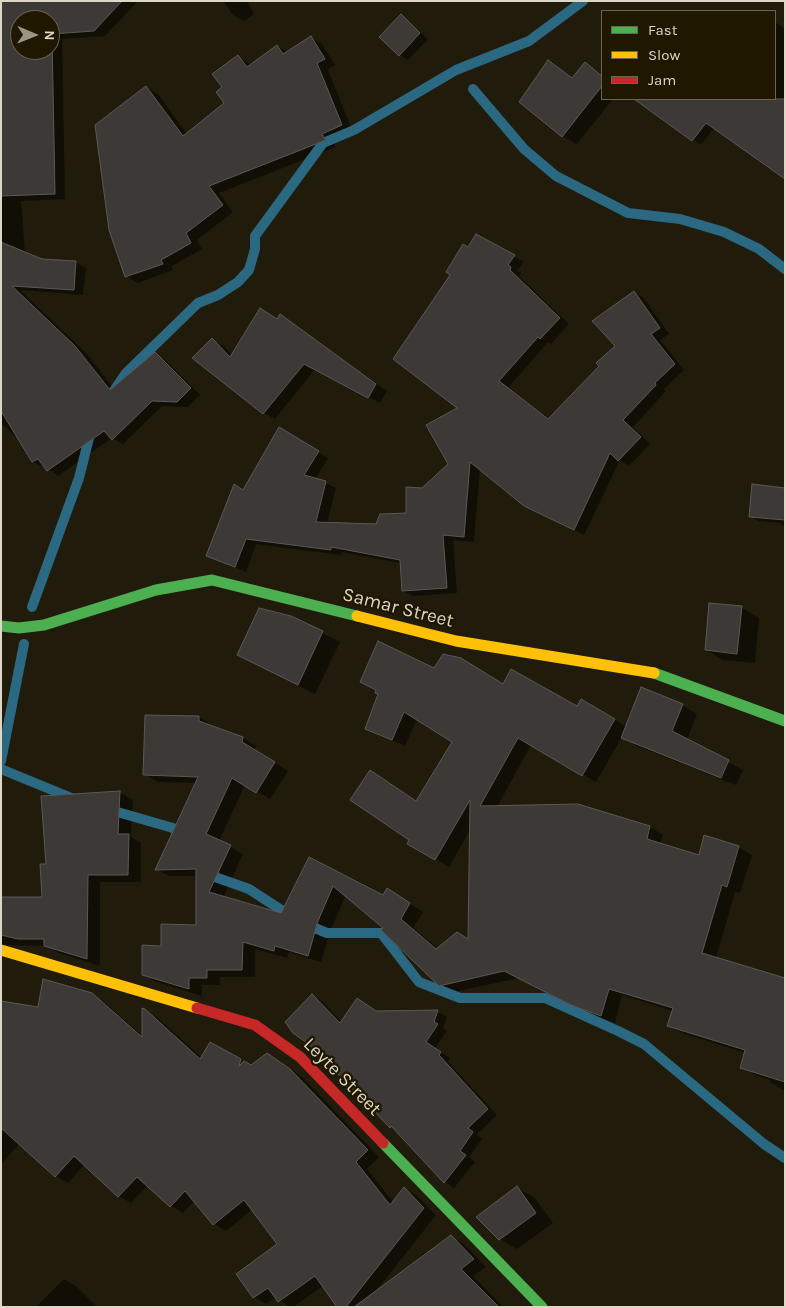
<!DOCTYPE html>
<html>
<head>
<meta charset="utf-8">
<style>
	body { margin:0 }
	#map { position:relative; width:786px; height:1308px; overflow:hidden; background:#211b0b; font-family:Karla,sans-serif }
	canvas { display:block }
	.frame { position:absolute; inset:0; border:2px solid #dcd7c6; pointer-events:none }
	.legend { position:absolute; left:601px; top:10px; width:175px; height:90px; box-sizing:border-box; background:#1f1700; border:1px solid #6b644f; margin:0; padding:6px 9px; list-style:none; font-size:15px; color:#dcd7c6 }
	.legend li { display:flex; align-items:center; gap:10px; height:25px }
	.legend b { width:25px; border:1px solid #6b644f }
	.north { position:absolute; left:10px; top:10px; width:50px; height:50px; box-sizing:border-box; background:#1f1700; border:1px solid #6b644f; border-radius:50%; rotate:91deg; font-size:14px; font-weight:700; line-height:20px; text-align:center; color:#dcd7c6 }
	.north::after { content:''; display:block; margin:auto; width:18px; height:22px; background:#9b9585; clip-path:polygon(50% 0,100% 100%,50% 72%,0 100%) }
</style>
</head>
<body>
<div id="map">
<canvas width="786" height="1308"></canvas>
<div class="frame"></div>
<ul class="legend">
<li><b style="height:6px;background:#4caf50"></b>Fast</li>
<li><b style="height:6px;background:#ffc107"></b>Slow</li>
<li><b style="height:6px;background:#c62828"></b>Jam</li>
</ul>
<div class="north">N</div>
</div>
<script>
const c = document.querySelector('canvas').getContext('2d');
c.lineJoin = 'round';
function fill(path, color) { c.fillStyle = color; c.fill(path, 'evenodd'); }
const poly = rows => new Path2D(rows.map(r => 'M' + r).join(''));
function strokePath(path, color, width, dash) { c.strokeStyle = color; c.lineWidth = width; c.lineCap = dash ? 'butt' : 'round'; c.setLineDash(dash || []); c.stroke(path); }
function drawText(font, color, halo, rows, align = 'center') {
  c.font = font + ' Karla,sans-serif'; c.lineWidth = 4.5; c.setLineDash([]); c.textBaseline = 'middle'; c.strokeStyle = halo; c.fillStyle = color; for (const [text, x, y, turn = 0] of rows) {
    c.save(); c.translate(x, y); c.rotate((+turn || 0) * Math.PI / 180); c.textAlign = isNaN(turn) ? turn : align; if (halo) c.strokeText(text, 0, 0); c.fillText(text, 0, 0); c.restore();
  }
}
fill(poly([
	[1,1,138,1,105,36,62,39,65,199,21,201,25,253,41,260,75,262,86,268,83,295,20,290,86,353,114,389,155,354,165,360,200,395,188,407,162,406,123,444,112,438,58,476,45,466,43,467,33,462,20,441,1,423],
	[20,20,50,20,50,50,20,50],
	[223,1,247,1,254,14,244,21,233,15],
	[401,16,428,39,408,60,400,55],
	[775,22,785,29,785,178,737,144,765,99,775,99],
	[311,38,322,44,335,65,328,70,353,132,332,140,336,147,219,193,233,212,197,240,202,249,172,266,173,270,138,283,126,276,146,87,158,94,187,134,226,103,223,87,238,56,251,65,277,46,288,52],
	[549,62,573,78,585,64,602,74,602,99,613,99,577,144,562,136],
	[663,99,695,99,722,117,701,145,655,112],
	[476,235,524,262,517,271,521,273,519,276,569,324,551,344,548,342,508,388,549,419,616,346,634,292,644,298,669,334,660,340,684,370,664,389,666,391,633,427,650,444,629,466,620,460,584,535,536,511,480,468,474,542,453,540,457,593,413,596,403,591,401,563,341,552,341,555,256,544,246,572,207,555,279,429,328,458,315,479,336,488,327,523,376,526,407,514,423,489,450,464,459,408,469,249],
	[281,316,387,391,380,403,315,369,275,419,264,413,213,340,224,346,233,356],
	[785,489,785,526,780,523,759,521,750,516],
	[742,608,759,618,755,663,723,660,706,650],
	[290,617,340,642,315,694,239,655],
	[435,670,504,685,577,708,582,701,627,727,682,705,697,714,687,740,743,770,736,785,637,746,622,737,596,782,531,745,497,807,578,805,650,827,663,835,660,844,699,856,738,847,752,855,740,893,735,892,716,958,785,979,785,1091,770,1082,771,1080,755,1075,742,1067,746,1053,682,1033,669,1025,673,1011,622,995,615,1023,585,1012,519,978,454,992,440,985,385,928,346,895,331,929,321,962,289,952,287,958,255,949,255,977,220,977,220,985,202,985,202,996,157,982,143,975,162,947,197,926,197,876,169,876,156,869,197,783,158,782,144,774,199,717,212,725,212,727,243,738,256,746,254,750,288,771,270,799,245,785,219,841,243,854,223,898,281,915,309,858,383,897,401,898,423,912,413,928,439,949,469,941,471,828,449,867,408,843,411,839,384,779,417,802,454,742,417,719,405,746,366,728],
	[120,793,133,800,131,837,141,843,141,882,100,882,100,966,59,953,45,946,1,945,1,898,43,898,47,865],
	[92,994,104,1002,143,1036,144,1010,157,1017,202,1058,211,1044,251,1067,267,1054,279,1061,302,1077,379,1157,367,1169,393,1202,404,1188,416,1195,436,1215,376,1291,451,1237,464,1244,486,1267,473,1276,503,1307,338,1307,323,1286,293,1307,289,1307,276,1297,266,1304,254,1297,279,1245,253,1209,226,1231,214,1224,195,1200,183,1213,171,1206,148,1185,131,1203,119,1196,85,1164,68,1183,56,1176,20,1143,1,1164,1,1002,39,1009],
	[313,996,322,1001,342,1022,377,1012,438,1012,447,1017,443,1028,447,1031,435,1048,450,1058,448,1062,497,1115,477,1134,482,1139,469,1157,475,1162,454,1188,445,1182,396,1129,391,1126,312,1045],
	[517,1188,535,1198,553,1223,517,1249,500,1239,478,1217],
	[64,1279,77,1287,96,1306,36,1307]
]), '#0007');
strokePath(poly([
	[473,89,524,149,556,176,628,213,680,219,724,232,759,249,785,269],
	[113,392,126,373,198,303,218,295,238,282,249,270,255,249,255,236,323,143,354,130,456,70,529,41,583,1],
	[32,607,79,478,91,430],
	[1,761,24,644],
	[1,769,74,799],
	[107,809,173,828,183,839],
	[207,868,215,877,249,889,292,917],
	[305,924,327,933,381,933,419,982,460,998,545,998,618,1031,644,1044,764,1144,785,1158]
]), '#2b6882', 10);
const building = poly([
	[1,1,122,1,94,31,52,34,55,194,1,196,1,1],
	[20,20,50,20,50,50,20,50,20,20],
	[401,14,420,33,399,56,379,37,401,14],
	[311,36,325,59,317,63,342,125,322,134,326,140,209,186,223,205,186,233,191,243,161,260,163,264,125,277,109,230,95,125,146,86,183,136,224,103,216,92,222,87,212,74,238,55,247,67,277,45,283,54,311,36],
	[548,60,572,78,585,62,602,76,602,86,562,137,519,102,548,60],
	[634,99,785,99,785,179,706,123,692,141,634,99],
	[476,234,515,255,508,265,511,267,510,270,560,318,540,339,538,337,499,381,548,419,599,366,596,363,615,346,592,321,634,291,660,328,651,334,675,364,655,383,656,385,623,420,641,437,618,461,610,453,574,530,524,506,470,462,464,537,443,535,447,588,402,591,400,560,331,547,331,550,246,539,235,567,206,556,234,484,243,490,279,427,319,451,304,475,326,481,316,522,376,524,380,514,406,513,406,487,422,488,448,464,426,425,457,408,393,359,450,275,446,272,463,244,468,247,476,234],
	[1,242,42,259,76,261,74,290,12,286,75,346,110,390,155,352,191,388,177,402,152,401,112,440,104,431,47,471,38,459,32,462,1,411,1,242],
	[260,308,277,319,280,314,376,384,368,398,304,364,263,414,192,358,212,338,230,357,260,308],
	[752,484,785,488,785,520,749,517,752,484],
	[709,603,742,606,737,654,705,650,709,603],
	[259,608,291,616,323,631,298,685,237,655,259,608],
	[378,641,434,668,443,654,461,658,503,684,511,669,577,706,581,699,615,719,582,776,518,738,480,806,578,804,650,826,647,839,699,855,704,835,739,846,727,887,722,885,702,953,785,978,785,1082,740,1068,745,1050,667,1026,673,1008,609,989,601,1016,571,1005,504,971,439,986,381,930,383,928,333,886,318,921,308,956,275,946,274,951,243,942,242,970,207,970,207,978,189,978,189,989,142,975,142,945,161,946,161,924,196,925,196,869,155,870,198,777,143,775,145,715,199,716,199,721,243,737,242,742,275,762,256,793,232,778,206,834,231,845,209,892,281,913,309,857,383,895,387,888,410,903,401,919,436,949,457,932,468,939,470,800,435,860,407,844,409,840,350,800,370,770,416,801,452,742,404,712,392,740,365,729,378,694,375,693,376,690,360,682,378,641],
	[641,687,683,704,672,731,729,760,721,778,621,738,641,687],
	[120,791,118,834,129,834,128,875,88,875,87,959,44,946,44,939,18,939,1,935,1,897,42,897,40,864,46,864,41,796,120,791],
	[43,979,92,993,142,1037,142,1008,145,1009,200,1059,210,1042,241,1059,239,1066,244,1061,251,1065,267,1053,290,1069,368,1150,356,1162,390,1205,404,1187,424,1208,346,1307,337,1307,315,1276,278,1302,268,1288,253,1298,236,1274,277,1244,244,1200,213,1225,185,1191,170,1207,137,1177,118,1197,74,1156,55,1177,1,1128,1,1001,38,1007,43,979],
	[312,994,340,1023,357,998,376,1011,438,1010,434,1022,438,1024,426,1042,441,1052,439,1055,488,1109,468,1128,473,1132,460,1151,466,1155,444,1183,391,1126,390,1128,311,1046,293,1033,285,1022,312,994],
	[517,1186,536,1213,499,1240,476,1217,517,1186],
	[451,1235,474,1259,461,1269,499,1307,354,1307,451,1235]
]);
fill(building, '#3d3937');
strokePath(building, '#5c5856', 1);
strokePath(poly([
	[1,626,19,628,44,625,156,590,212,580,357,616],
	[654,673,785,721],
	[383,1143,542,1307]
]), '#4caf50', 11);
strokePath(poly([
	[357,616,456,641,654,673],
	[1,950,197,1008]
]), '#ffc107', 11);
strokePath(poly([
	[197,1008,255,1025,300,1057,383,1143]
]), '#c62828', 11);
drawText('19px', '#dcd7c6', '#1f1700', [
	["Samar Street",398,608,14],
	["Leyte Street",342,1077,45]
]);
</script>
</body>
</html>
